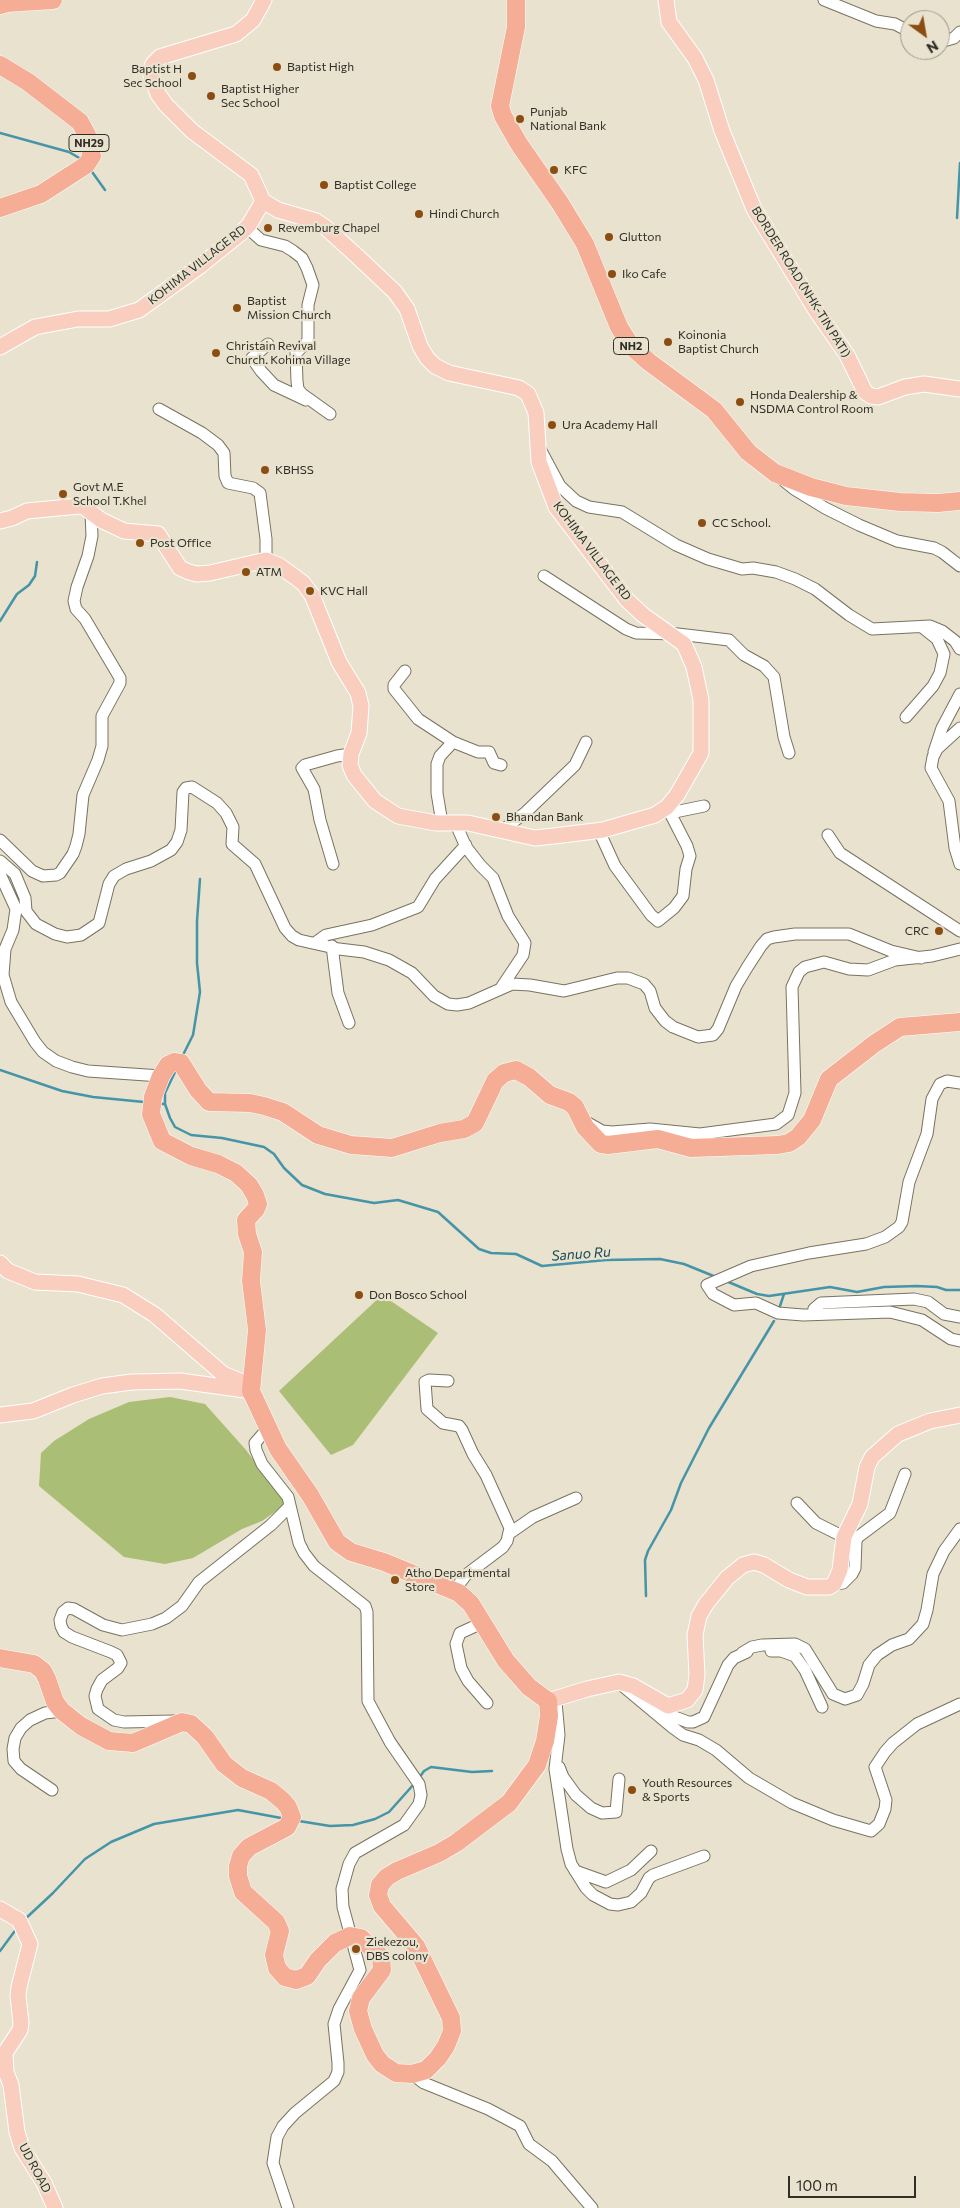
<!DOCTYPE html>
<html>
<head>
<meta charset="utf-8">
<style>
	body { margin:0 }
	#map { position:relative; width:960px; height:2208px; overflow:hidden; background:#e8e2ce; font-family:Commissioner,sans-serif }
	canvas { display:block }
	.north { position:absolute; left:900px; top:10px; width:50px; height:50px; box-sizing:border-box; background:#e8e2ce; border:1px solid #9e9a8b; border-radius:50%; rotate:148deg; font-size:14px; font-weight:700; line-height:20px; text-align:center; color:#302e27 }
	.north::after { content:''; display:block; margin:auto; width:18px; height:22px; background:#8b4d12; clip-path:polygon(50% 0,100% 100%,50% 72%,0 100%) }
	.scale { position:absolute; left:788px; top:2176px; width:128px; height:22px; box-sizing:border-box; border:2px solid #302e27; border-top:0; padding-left:6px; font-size:15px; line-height:18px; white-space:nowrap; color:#302e27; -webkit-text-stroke:4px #e8e2ce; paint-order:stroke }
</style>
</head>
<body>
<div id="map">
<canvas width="960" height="2208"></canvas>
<div class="north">N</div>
<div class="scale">100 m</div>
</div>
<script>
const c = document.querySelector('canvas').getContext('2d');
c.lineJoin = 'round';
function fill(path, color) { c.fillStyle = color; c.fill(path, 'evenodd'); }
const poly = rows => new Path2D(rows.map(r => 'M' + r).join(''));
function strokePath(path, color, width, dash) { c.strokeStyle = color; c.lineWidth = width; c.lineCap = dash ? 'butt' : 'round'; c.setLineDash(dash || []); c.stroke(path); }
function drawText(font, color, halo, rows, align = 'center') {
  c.font = font + ' Commissioner,sans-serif'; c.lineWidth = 4.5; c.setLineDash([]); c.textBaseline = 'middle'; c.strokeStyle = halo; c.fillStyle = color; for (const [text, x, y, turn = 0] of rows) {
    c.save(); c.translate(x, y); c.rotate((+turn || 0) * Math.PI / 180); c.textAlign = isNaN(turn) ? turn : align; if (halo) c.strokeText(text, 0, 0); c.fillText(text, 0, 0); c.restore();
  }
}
fill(poly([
	[382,1295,438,1333,353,1445,331,1455,279,1391],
	[170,1397,205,1404,246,1450,286,1504,262,1521,242,1529,193,1558,165,1564,124,1557,39,1486,41,1453,54,1441,89,1419,129,1402]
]), '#aabf75');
strokePath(poly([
	[0,133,69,152,81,159],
	[90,169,105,190],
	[957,218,960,163],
	[0,621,17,594,29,585,35,576,37,562],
	[183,1055,193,1035,200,992,197,963,197,921,200,879],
	[0,1070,62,1091,93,1097,144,1102],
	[161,1104,165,1104,170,1118,175,1127,191,1135,222,1138,264,1147,274,1154,284,1168,302,1185,325,1194,374,1203,398,1200,438,1212,479,1249,491,1253,516,1254,542,1266,606,1260,660,1259,684,1264,716,1277],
	[165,1104,165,1093,176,1070],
	[726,1281,757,1294,769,1296,830,1287,857,1292,884,1287,917,1286,937,1287,946,1290,960,1290],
	[780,1306,784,1294],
	[646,1596,645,1560,648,1551,671,1510,681,1483,709,1428,774,1321],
	[419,1778,424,1771,431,1767,472,1772,492,1771],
	[299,1821,330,1826,353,1825,375,1819,389,1812,414,1784],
	[52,1894,85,1859,111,1842,154,1824,238,1810,281,1818],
	[24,1920,53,1893],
	[0,1951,17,1928]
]), '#4694a7', 2.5);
const minor = poly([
	[824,0,876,21,895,24,910,32],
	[940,42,954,38,960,32],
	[249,225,251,231,261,240,285,246,293,251,302,258,307,268,313,285,308,305,308,341,296,353,297,381,298,389,302,394,330,414],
	[268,344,252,358,261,371,274,385,306,400],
	[159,409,202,433,218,445,224,453,225,476,228,483,253,488,260,493,266,539,266,560],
	[539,447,560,486,576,501,589,507,622,512,676,545,708,559,742,569,753,568,776,572,795,579,815,589,849,615,872,629,930,626,942,631,955,641,960,649],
	[784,481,794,489,825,508,859,525,897,541,934,548,942,552,960,566],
	[544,576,626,629,636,633,678,634,729,640,744,655,764,666,774,677,784,737,789,753],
	[405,671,394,685,394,689,418,719,453,742,478,752,489,752,494,763,501,765],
	[906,717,933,686,940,673,944,654,937,639,922,627],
	[960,728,937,749,933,757,931,768,949,801,955,848,960,864],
	[934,752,942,728,960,694],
	[670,813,704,806],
	[455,822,466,847,480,865,493,878,508,916,525,943,523,955,501,988],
	[442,823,437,793,437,764,440,756,453,742],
	[503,830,526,812,575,765,586,742],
	[599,831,615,866,651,915,658,921,674,908,683,896,686,869,690,856,687,846,667,807],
	[828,835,840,853,960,931],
	[0,840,32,871,43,876,56,875,60,873,73,854,76,846,79,834,83,795,98,760,102,746,102,716,120,683,120,678,85,619,76,609,74,601,77,587,88,556,92,536,91,513],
	[0,861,15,874,25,898,26,911,36,924,55,934,67,937,81,935,99,923,109,884,114,876,126,869,151,861,171,850,177,842,181,830,183,792,186,788,192,787,217,803,226,813,233,827,232,844,255,864,285,928,292,936,299,940,339,949,364,952,389,960,412,973,434,996,448,1004,457,1005,469,1003,512,984,530,985,564,991,617,978,628,978,644,984,650,991,655,1008,665,1021,673,1027,698,1037,713,1035,718,1029,736,986,748,966,761,946,767,939,774,937,795,934,849,934,891,951,921,958],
	[333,864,320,820,314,789,302,768,305,765,337,756,351,754],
	[0,874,16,909,13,930,5,949,3,975,11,1002,35,1042,43,1052,56,1061,72,1067,88,1071,161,1076],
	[315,943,326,935,372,925,418,907,435,879,466,845],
	[332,946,338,993,349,1023],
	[960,1083,947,1081,940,1084,932,1099,927,1134,909,1182,902,1222,899,1227,885,1237,866,1244,809,1253,751,1266,707,1285,713,1294,734,1305,756,1303,778,1313,803,1315,890,1312,922,1320,951,1339,960,1341],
	[588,1123,602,1131,612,1132,650,1129,700,1134,776,1124,788,1115,795,1093,792,987,799,972,805,967,824,962,849,969,868,970,895,960,932,956,960,949],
	[817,1314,814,1309,821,1303,914,1299,928,1302,944,1314,960,1317],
	[448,1381,429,1380,425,1382,427,1409,443,1423,459,1426,462,1430,473,1454,486,1475,510,1528,507,1541,503,1547,466,1575,459,1584,459,1593],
	[268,1428,255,1443,256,1450,262,1464,288,1497,299,1543,304,1553,314,1566,365,1606,367,1612,368,1701,390,1742,419,1784,421,1795,419,1804,404,1825,355,1853,349,1864,342,1889,343,1907,360,1970,339,2009,334,2024,338,2063,338,2072,334,2081,295,2113,283,2126,277,2137,273,2163,288,2208],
	[797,1503,816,1523,844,1537],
	[510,1533,533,1517,576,1498],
	[833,1585,843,1583,852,1574,855,1568,856,1541,858,1537,890,1513,905,1474],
	[482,1623,460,1633,456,1644,461,1668,468,1681,487,1703],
	[771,1651,781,1651,795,1656,805,1670,822,1707],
	[742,1653,752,1647,762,1645,795,1644,805,1649,833,1694,845,1699,857,1695,863,1684,869,1665,877,1655,892,1645,909,1639,923,1624,927,1610,933,1574,944,1551,960,1529],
	[624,1687,672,1727,683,1735,699,1740,716,1750,749,1778,792,1803,833,1820,871,1831,879,1824,885,1809,886,1800,875,1767,885,1752,893,1743,917,1724,960,1704],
	[556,1702,559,1735,555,1769,567,1849,571,1864,586,1888,593,1895,610,1904,618,1905,631,1902,641,1893,649,1878,653,1875,704,1856],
	[656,1704,672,1716,688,1722,693,1722,704,1717,728,1665,734,1658,747,1652],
	[174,1721,124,1722,114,1720,98,1709,95,1696,97,1689,102,1680,118,1668,121,1663,117,1655,111,1652,72,1637,64,1632,61,1626,60,1620,63,1612,68,1608,74,1609,103,1625,122,1630,152,1624,166,1618,182,1606,199,1582,271,1525,290,1506],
	[559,1767,563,1777,576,1795,591,1808,602,1813,616,1812,619,1779],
	[52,1790,21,1769,14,1761,13,1749,15,1738,21,1728,30,1720,45,1713,62,1711],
	[575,1871,606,1882,631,1870,651,1851],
	[412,2074,424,2083,488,2109,520,2126,529,2144,552,2161,592,2208]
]);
const major = poly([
	[666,0,669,22,695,58,706,80,722,131,754,209,817,312,847,355,865,392,871,396,878,397,905,387,924,384,960,389],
	[263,201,251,175,192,131,166,105,158,94,150,72,153,64,160,57,236,34,253,20,264,0],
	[0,347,35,327,78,319,109,319,139,310,200,266,241,233,249,225,263,201],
	[0,521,12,518,27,511,79,506,84,507,101,520,124,531,158,534,180,568,189,572,197,574,210,573,266,560,278,565,295,577,303,583,312,595,339,662,358,693,361,706,359,733,351,754,350,765,354,775,375,801,398,816,436,823,468,823,535,838,554,836,603,830,655,815,667,807,677,795,701,753,701,700,694,667,684,644,643,615,627,600,556,507,539,462,536,413,528,394,519,388,449,373,435,366,427,358,420,346,407,309,395,292,359,258,325,227,316,221,278,210,263,201],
	[0,1263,8,1271,35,1282,78,1284,123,1295,155,1315,223,1374,252,1386],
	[0,1415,33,1411,73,1395,102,1386,132,1382,180,1381,245,1390],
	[548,1701,587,1689,619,1682,633,1686,668,1706,687,1700,695,1690,697,1675,695,1635,699,1616,706,1604,727,1578,743,1565,754,1562,764,1565,789,1580,807,1587,829,1587,834,1584,840,1570,844,1537,860,1504,867,1467,872,1457,898,1434,930,1421,960,1415],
	[0,1909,19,1920,30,1944,19,1987,18,1996,21,2023,20,2030,5,2053,6,2072,11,2085,17,2132,22,2148,44,2183,55,2208]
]);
const highway = poly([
	[516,0,516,27,500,106,503,116,519,144,560,203,585,244,619,327,631,346,649,362,714,410,748,452,775,473,811,487,846,496,900,502,938,503,960,501],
	[0,5,7,3,53,0],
	[0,65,28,82,80,122,87,135,92,156,86,165,41,194,0,208],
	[0,1658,34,1664,43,1671,47,1679,55,1702,62,1711,81,1726,109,1741,133,1743,182,1722,191,1724,205,1737,224,1764,242,1778,271,1791,283,1801,288,1807,292,1817,287,1827,249,1847,241,1856,238,1866,238,1876,243,1892,276,1922,280,1931,274,1955,277,1968,285,1977,296,1980,307,1976,318,1960,335,1943,350,1936,361,1938,381,1957,382,1970,361,1998,358,2011,363,2029,375,2055,382,2064,396,2073,412,2074,426,2070,438,2058,446,2046,452,2031,451,2018,416,1946,382,1906,378,1895,380,1885,387,1877,397,1871,439,1853,456,1843,509,1803,537,1765,545,1741,549,1716,548,1701,529,1687,506,1661,471,1604,459,1593,384,1562,351,1552,337,1542,310,1495,278,1449,251,1391,257,1330,251,1281,253,1252,247,1234,246,1220,256,1209,258,1204,255,1195,249,1185,236,1173,218,1164,191,1156,162,1141,151,1114,153,1097,161,1076,168,1065,174,1062,181,1063,198,1090,209,1102,250,1103,264,1106,283,1112,318,1135,351,1145,392,1148,440,1133,464,1129,475,1123,495,1081,504,1073,516,1070,529,1077,550,1095,569,1102,575,1107,585,1127,601,1144,608,1145,658,1139,691,1148,778,1145,789,1143,798,1137,812,1120,829,1079,874,1044,900,1027,960,1022]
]);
strokePath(minor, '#787361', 13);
strokePath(major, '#fff', 17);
strokePath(highway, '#fff', 19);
strokePath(minor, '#fff', 11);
strokePath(major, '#f9cebf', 15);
strokePath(highway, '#f5ad95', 18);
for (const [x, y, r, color] of [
	[277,67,5,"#8b4d12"],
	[192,76,5,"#8b4d12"],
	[211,96,5,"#8b4d12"],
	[520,119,5,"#8b4d12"],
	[554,170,5,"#8b4d12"],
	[324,185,5,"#8b4d12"],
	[419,214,5,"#8b4d12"],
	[268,228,5,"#8b4d12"],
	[609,237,5,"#8b4d12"],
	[612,274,5,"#8b4d12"],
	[237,308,5,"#8b4d12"],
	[668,342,5,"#8b4d12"],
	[216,353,5,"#8b4d12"],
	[740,402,5,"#8b4d12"],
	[552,425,5,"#8b4d12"],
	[265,470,5,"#8b4d12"],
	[63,494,5,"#8b4d12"],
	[702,523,5,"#8b4d12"],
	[140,543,5,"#8b4d12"],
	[246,572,5,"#8b4d12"],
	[310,591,5,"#8b4d12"],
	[496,817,5,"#8b4d12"],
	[939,931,5,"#8b4d12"],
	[359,1295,5,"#8b4d12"],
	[395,1580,5,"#8b4d12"],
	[632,1790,5,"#8b4d12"],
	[356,1949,5,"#8b4d12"]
]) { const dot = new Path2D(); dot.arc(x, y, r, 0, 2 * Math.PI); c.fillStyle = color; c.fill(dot); strokePath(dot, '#e8e2ce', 2); }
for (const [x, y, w] of [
	[89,143,40],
	[631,346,35]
]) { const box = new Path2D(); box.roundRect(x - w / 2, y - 8.5, w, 17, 4); c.fillStyle = '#e8e2ce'; c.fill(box); strokePath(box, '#302e27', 1); }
drawText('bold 11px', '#302e27', null, [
	["NH29",89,143],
	["NH2",631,346]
]);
drawText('12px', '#302e27', '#e8e2ce', [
	["Baptist High",287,67],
	["Baptist H",182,69,"right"],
	["Sec School",182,83,"right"],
	["Baptist Higher",221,89],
	["Sec School",221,103],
	["Punjab",530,112],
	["National Bank",530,126],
	["KFC",564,170],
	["Baptist College",334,185],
	["Hindi Church",429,214],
	["Revemburg Chapel",278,228],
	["Glutton",619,237],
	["Iko Cafe",622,274],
	["Baptist",247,301],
	["Mission Church",247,315],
	["Koinonia",678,335],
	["Baptist Church",678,349],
	["Christain Revival",226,346],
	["Church. Kohima Village",226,360],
	["Honda Dealership &",750,395],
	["NSDMA Control Room",750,409],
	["Ura Academy Hall",562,425],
	["KBHSS",275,470],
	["Govt M.E",73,487],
	["School T.Khel",73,501],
	["CC School.",712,523],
	["Post Office",150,543],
	["ATM",256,572],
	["KVC Hall",320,591],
	["Bhandan Bank",506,817],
	["CRC",929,931,"right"],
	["Don Bosco School",369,1295],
	["Atho Departmental",405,1573],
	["Store",405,1587],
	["Youth Resources",642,1783],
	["& Sports",642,1797],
	["Ziekezou,",366,1942],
	["DBS colony",366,1956]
], 'left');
drawText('12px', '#302e27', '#e8e2ce', [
	["KOHIMA VILLAGE RD",197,265,-38],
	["BORDER ROAD (NHK-TIN PATI)",801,282,58],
	["KOHIMA VILLAGE RD",592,551,53],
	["UD ROAD",35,2168,62]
]);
drawText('italic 14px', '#184956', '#e8e2ce', [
	["Sanuo Ru",581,1254,-4]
]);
</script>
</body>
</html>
